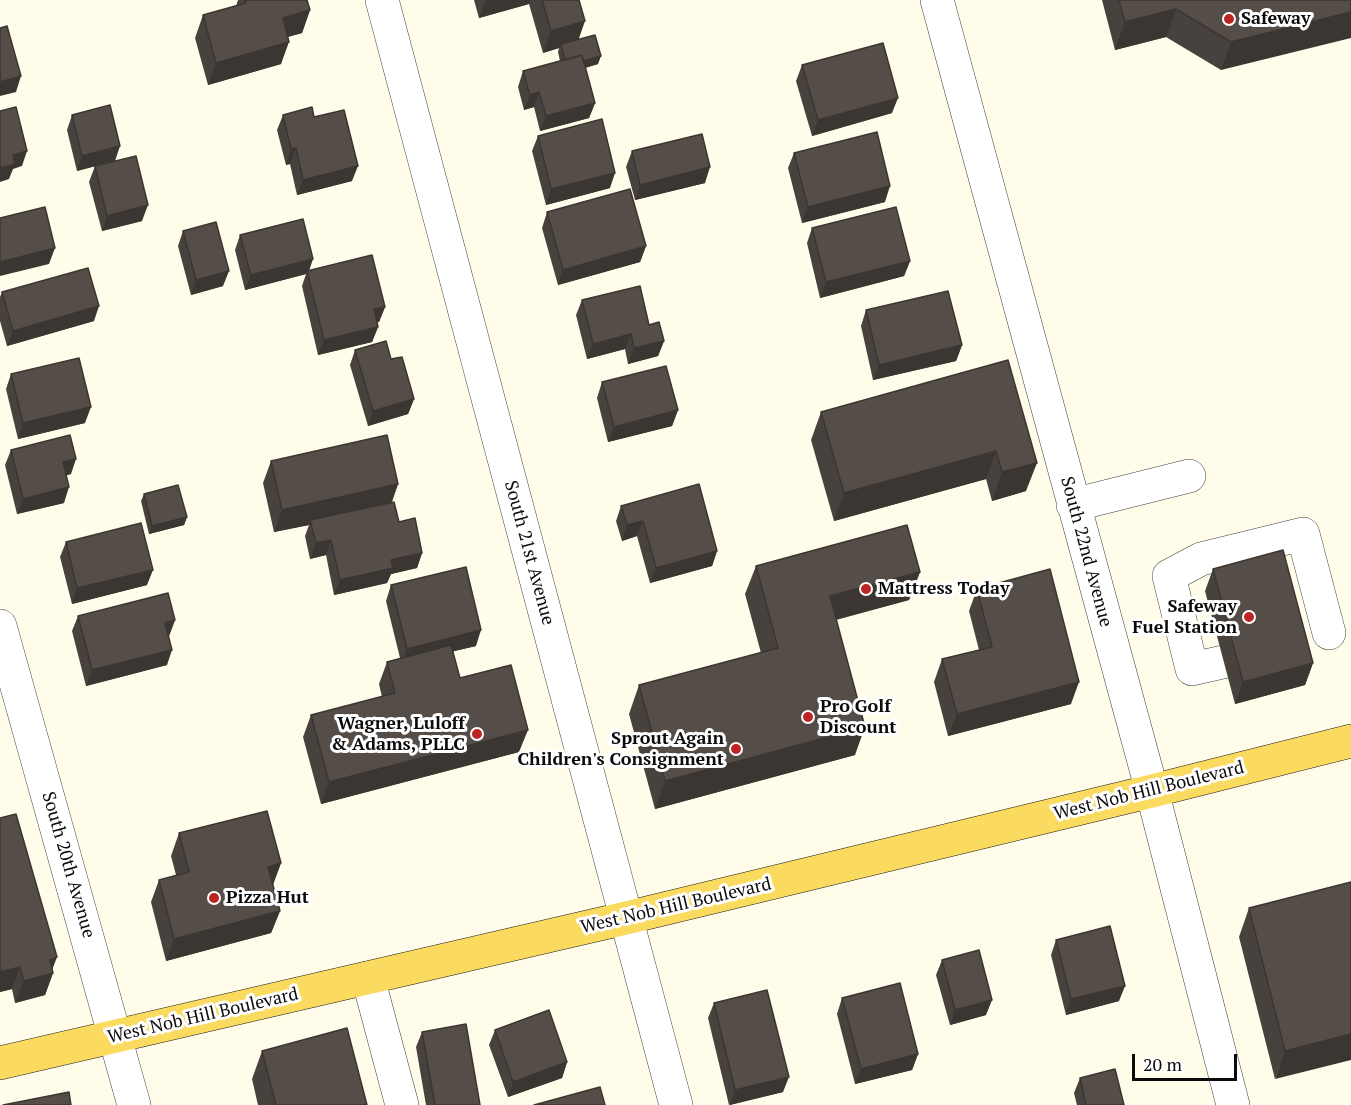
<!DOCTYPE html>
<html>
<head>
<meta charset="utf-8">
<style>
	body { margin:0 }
	#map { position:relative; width:1351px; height:1105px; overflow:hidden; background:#fffcea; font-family:"PT Serif",serif }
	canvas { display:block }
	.scale { position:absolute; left:1132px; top:1054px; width:105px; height:27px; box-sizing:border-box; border:3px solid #0b0b0b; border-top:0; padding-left:8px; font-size:18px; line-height:21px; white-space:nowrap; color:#0b0b0b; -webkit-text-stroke:4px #fff; paint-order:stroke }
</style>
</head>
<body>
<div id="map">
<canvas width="1351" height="1105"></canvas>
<div class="scale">20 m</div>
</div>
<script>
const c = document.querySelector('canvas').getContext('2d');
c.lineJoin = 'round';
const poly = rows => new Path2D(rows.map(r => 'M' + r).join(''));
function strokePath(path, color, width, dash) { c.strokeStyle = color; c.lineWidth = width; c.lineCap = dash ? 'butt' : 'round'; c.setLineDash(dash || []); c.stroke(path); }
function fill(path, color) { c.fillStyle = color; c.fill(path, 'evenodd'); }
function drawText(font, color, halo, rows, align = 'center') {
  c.font = font + ' "PT Serif",serif'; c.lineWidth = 6; c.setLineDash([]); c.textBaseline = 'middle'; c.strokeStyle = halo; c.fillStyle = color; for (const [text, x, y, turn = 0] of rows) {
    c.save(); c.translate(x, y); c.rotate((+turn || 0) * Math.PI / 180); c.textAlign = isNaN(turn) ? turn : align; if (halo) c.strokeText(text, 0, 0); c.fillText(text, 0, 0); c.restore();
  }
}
const minor = poly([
	[382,0,676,1105],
	[937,0,1152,791,1233,1105],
	[1073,505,1189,476],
	[0,626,134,1105],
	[1223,662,1192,669,1169,576,1201,559,1303,534,1329,633],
	[368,978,402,1105]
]);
const major = poly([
	[0,1063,626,918,1152,791,1351,741]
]);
strokePath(minor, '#3e3e3e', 34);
strokePath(major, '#1c1c1c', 34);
strokePath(minor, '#fff', 33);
strokePath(major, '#fadb5f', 33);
fill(poly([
	[238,0,307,0,310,10,302,33,288,37,281,64,208,85,195,38,203,15,236,6],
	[474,0,579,0,579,39,598,64,585,68,595,103,589,118,540,131,534,107,524,110,518,87,523,71,560,61,558,52,559,48,543,53,529,4,479,18],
	[1102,0,1351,0,1221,70,1166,37,1115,50],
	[802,65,892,113,812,136,796,81],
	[72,115,115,161,142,221,102,231,89,182,95,166,77,171,67,130],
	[283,115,314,117,352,181,297,195,290,164,286,165,277,130],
	[538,136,610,188,546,205,532,151],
	[632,151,705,183,635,200,626,167],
	[794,153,885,202,802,223,788,168],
	[547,212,646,246,640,262,558,285,542,228],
	[812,228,910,261,904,276,820,298,807,243],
	[183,231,223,286,191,295,178,246],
	[240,235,309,271,385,307,379,322,377,322,378,327,372,342,318,355,302,286,306,274,245,290,235,250],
	[2,292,94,321,7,346,0,321,0,297],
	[582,300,649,325,664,341,658,356,628,364,625,349,587,359,576,315],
	[866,310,962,345,956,361,873,380,861,326],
	[355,350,391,359,414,399,408,414,368,426,350,365],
	[1008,360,1026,491,992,501,986,479,834,521,811,440,821,412],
	[11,374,85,423,18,439,6,389],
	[602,382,678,410,672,426,608,442,597,398],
	[11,450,71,474,66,475,64,503,17,514,5,465],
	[271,461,398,484,392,502,399,522,422,553,417,568,391,574,387,583,334,595,326,555,310,559,305,536,309,525,274,532,263,483],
	[144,494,187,517,184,525,149,534,141,501],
	[621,506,717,551,712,566,650,583,637,536,622,541,616,521],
	[66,542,147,585,72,604,60,557],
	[756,566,920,572,909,600,836,620,855,755,655,809,629,714,639,685,761,653,745,594],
	[1213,569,1313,663,1305,685,1235,704,1205,591],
	[391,585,476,646,453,651,460,678,519,752,321,804,303,737,311,715,382,697,379,684,387,662,400,658,386,601],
	[977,589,1071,704,948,736,934,682,942,659,979,650,969,611],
	[78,616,175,620,169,636,167,665,86,686,72,631],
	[0,818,53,973,45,995,15,1003,12,989,0,992],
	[179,833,281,863,273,885,280,911,271,933,166,961,151,902,159,880,176,875,171,856],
	[1351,882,1275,1079,1239,937,1249,908],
	[1056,940,1119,1001,1066,1015,1051,955],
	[942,960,986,1015,950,1025,936,975],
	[842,998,918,1054,912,1070,855,1084,837,1014],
	[714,1003,783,1092,729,1105,708,1018],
	[495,1030,567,1062,562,1078,508,1097,489,1045],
	[422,1032,480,1105,426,1105,416,1047],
	[262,1051,367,1105,258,1105,252,1079],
	[1080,1078,1124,1105,1077,1105,1074,1093]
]), '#48423e');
fill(poly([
	[486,0,530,0,529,4,479,18],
	[1176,9,1166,37,1115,50,1125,22],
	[310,10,302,33,275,40,283,18],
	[1351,12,1351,38,1221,70,1231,42],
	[585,21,577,44,561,44,559,48,543,53,551,31],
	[289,42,281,64,208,85,216,63],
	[601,56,598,64,564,74,567,66],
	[21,76,16,92,0,96,0,82],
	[539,92,534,107,524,110,530,95],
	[898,98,892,113,812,136,818,120],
	[595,103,589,118,540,131,546,116],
	[120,146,115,161,77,171,82,156],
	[296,148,290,164,286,165,291,149],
	[27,151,22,166,13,169,9,179,0,182,0,168,13,155],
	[358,166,352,181,297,195,303,180],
	[710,167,705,183,635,200,640,185],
	[615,173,610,188,546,205,551,189],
	[890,186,885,202,802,223,808,207],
	[148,205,142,221,102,231,107,216],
	[646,246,640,262,558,285,563,270],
	[55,248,49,264,0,276,0,262],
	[313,259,308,274,307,271,306,274,245,290,251,275],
	[910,261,904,276,820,298,826,282],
	[229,271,223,286,191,295,196,280],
	[99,306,94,321,7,346,13,331],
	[385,307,379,322,368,324,374,309],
	[378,327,372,342,318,355,324,340],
	[631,334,625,349,587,359,593,344],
	[664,341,658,356,628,364,634,348],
	[962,345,956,361,873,380,879,365],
	[414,399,408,414,368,426,373,411],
	[91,407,85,423,18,439,23,423],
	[678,410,672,426,608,442,614,427],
	[996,451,986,479,834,521,844,493],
	[76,459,71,474,58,478,63,462],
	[1037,463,1026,491,992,501,1002,472],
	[398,484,390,506,310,520,309,525,274,532,282,510],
	[69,487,64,503,17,514,23,499],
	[187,517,184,525,149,534,152,526],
	[643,521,637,536,622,541,627,525],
	[331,540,326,555,310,559,316,543],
	[717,551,712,566,650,583,656,568],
	[422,553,417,568,391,574,387,583,334,595,340,580,391,560],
	[153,570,147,585,72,604,77,588],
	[920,572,909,600,819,624,830,596],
	[175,620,169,636,160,638,165,623],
	[481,630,476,646,401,664,407,649],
	[172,650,167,665,86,686,92,670],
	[1313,663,1305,685,1235,704,1243,682],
	[1079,682,1071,704,948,736,957,714],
	[865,727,855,755,655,809,665,781],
	[528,730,519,752,321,804,329,782],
	[281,863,272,886,268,867],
	[280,911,271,933,166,961,174,939],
	[57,957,51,973,53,973,45,995,15,1003,24,981,50,960],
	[20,967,12,989,0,992,0,972],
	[1125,986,1119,1001,1066,1015,1071,999],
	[992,1000,986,1015,950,1025,955,1010],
	[1351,1034,1351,1060,1275,1079,1285,1051],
	[918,1054,912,1070,855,1084,861,1069],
	[567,1062,562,1078,508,1097,513,1082],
	[789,1077,783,1092,730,1105,735,1090]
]), '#3b3632');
const building = poly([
	[245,0,307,0,310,10,283,18,289,42,216,63,203,15,246,3,245,0],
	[542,0,579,0,585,21,551,31,542,0],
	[1119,0,1351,0,1351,12,1231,42,1176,9,1125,22,1119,0],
	[7,26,21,76,0,82,0,28,7,26],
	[595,35,601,56,583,61,582,55,565,60,561,44,595,35],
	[883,43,898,98,818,120,802,65,883,43],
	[582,55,595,103,546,116,539,92,530,95,523,71,582,55],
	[110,105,120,146,82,156,72,115,110,105],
	[16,107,27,151,13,155,15,164,0,168,0,111,16,107],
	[312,107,314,117,344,110,358,166,303,180,296,148,291,149,283,115,312,107],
	[602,119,615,173,551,189,538,136,602,119],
	[877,132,890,186,808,207,794,153,877,132],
	[702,134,710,167,640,185,632,151,702,134],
	[136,156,148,205,107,216,95,166,136,156],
	[630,189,646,246,563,270,547,212,630,189],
	[45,207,55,248,0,262,0,218,45,207],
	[896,207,910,261,826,282,812,228,896,207],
	[303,219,313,259,251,275,240,235,303,219],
	[216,222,229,271,196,280,183,231,216,222],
	[372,255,385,307,374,309,378,327,324,340,307,271,372,255],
	[88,268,99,306,13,331,2,292,88,268],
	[640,286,649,325,659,322,664,341,634,348,631,334,593,344,582,300,640,286],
	[948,291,962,345,879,365,866,310,948,291],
	[386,341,391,359,402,357,414,399,373,411,355,350,386,341],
	[79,358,91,407,23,423,11,374,79,358],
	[1008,360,1037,463,1002,472,996,451,844,493,821,412,1008,360],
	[666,366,678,410,614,427,602,382,666,366],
	[70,435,76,459,63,462,69,487,23,499,11,450,70,435],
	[387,435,398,484,282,510,271,461,387,435],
	[699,484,717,551,656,568,643,521,627,525,621,506,699,484],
	[178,485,187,517,152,526,144,494,178,485],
	[394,502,399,522,415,518,422,553,391,560,393,568,340,580,331,540,316,543,310,520,394,502],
	[141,523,153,570,77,588,66,542,141,523],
	[907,525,920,572,830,596,865,727,665,781,639,685,778,648,756,566,907,525],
	[1283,550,1313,663,1243,682,1213,569,1283,550],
	[466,567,481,630,407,649,391,585,466,567],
	[1050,569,1079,682,957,714,942,659,992,647,977,589,1050,569],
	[168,593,175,620,165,623,172,650,92,670,78,616,168,593],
	[451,645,460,678,511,665,528,730,329,782,311,715,395,693,387,662,451,645],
	[267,811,281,863,268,867,280,911,174,939,159,880,189,872,179,833,267,811],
	[16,814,57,957,50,960,53,973,24,981,20,967,0,972,0,818,16,814],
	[1351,882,1351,1034,1285,1051,1249,908,1351,882],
	[1110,926,1125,986,1071,999,1056,940,1110,926],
	[979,950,992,1000,955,1010,942,960,979,950],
	[900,983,918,1054,861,1069,842,998,900,983],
	[767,990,789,1077,735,1090,714,1003,767,990],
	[549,1010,567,1062,513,1082,495,1030,549,1010],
	[466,1024,480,1105,435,1105,422,1032,466,1024],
	[347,1028,367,1105,276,1105,262,1051,347,1028],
	[1115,1069,1124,1105,1086,1105,1080,1078,1115,1069],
	[600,1087,605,1105,534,1105,600,1087],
	[69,1092,71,1105,3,1105,69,1092]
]);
fill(building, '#544d48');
strokePath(building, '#3b3632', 1.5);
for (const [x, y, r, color] of [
	[1229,19,6,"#bc2323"],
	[866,589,6,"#bc2323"],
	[1249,617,6,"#bc2323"],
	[808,717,6,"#bc2323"],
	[477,734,6,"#bc2323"],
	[736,749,6,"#bc2323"],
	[214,898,6,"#bc2323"]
]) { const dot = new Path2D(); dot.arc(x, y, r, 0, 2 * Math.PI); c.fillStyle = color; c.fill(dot); strokePath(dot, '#fff', 2); }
drawText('bold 18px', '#0b0b0b', '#fff', [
	["Safeway",1241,19],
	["Mattress Today",878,589],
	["Safeway",1237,607,"right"],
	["Fuel Station",1237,628,"right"],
	["Pro Golf",820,707],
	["Discount",820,728],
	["Wagner, Luloff",465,724,"right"],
	["& Adams, PLLC",465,745,"right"],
	["Sprout Again",724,739,"right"],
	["Children's Consignment",724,760,"right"],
	["Pizza Hut",226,898]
], 'left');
drawText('18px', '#0b0b0b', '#fff', [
	["South 22nd Avenue",1086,552,75],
	["South 21st Avenue",529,553,75],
	["West Nob Hill Boulevard",1149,791,-14],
	["South 20th Avenue",68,865,74],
	["West Nob Hill Boulevard",676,906,-13],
	["West Nob Hill Boulevard",203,1016,-13]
]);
</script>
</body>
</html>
